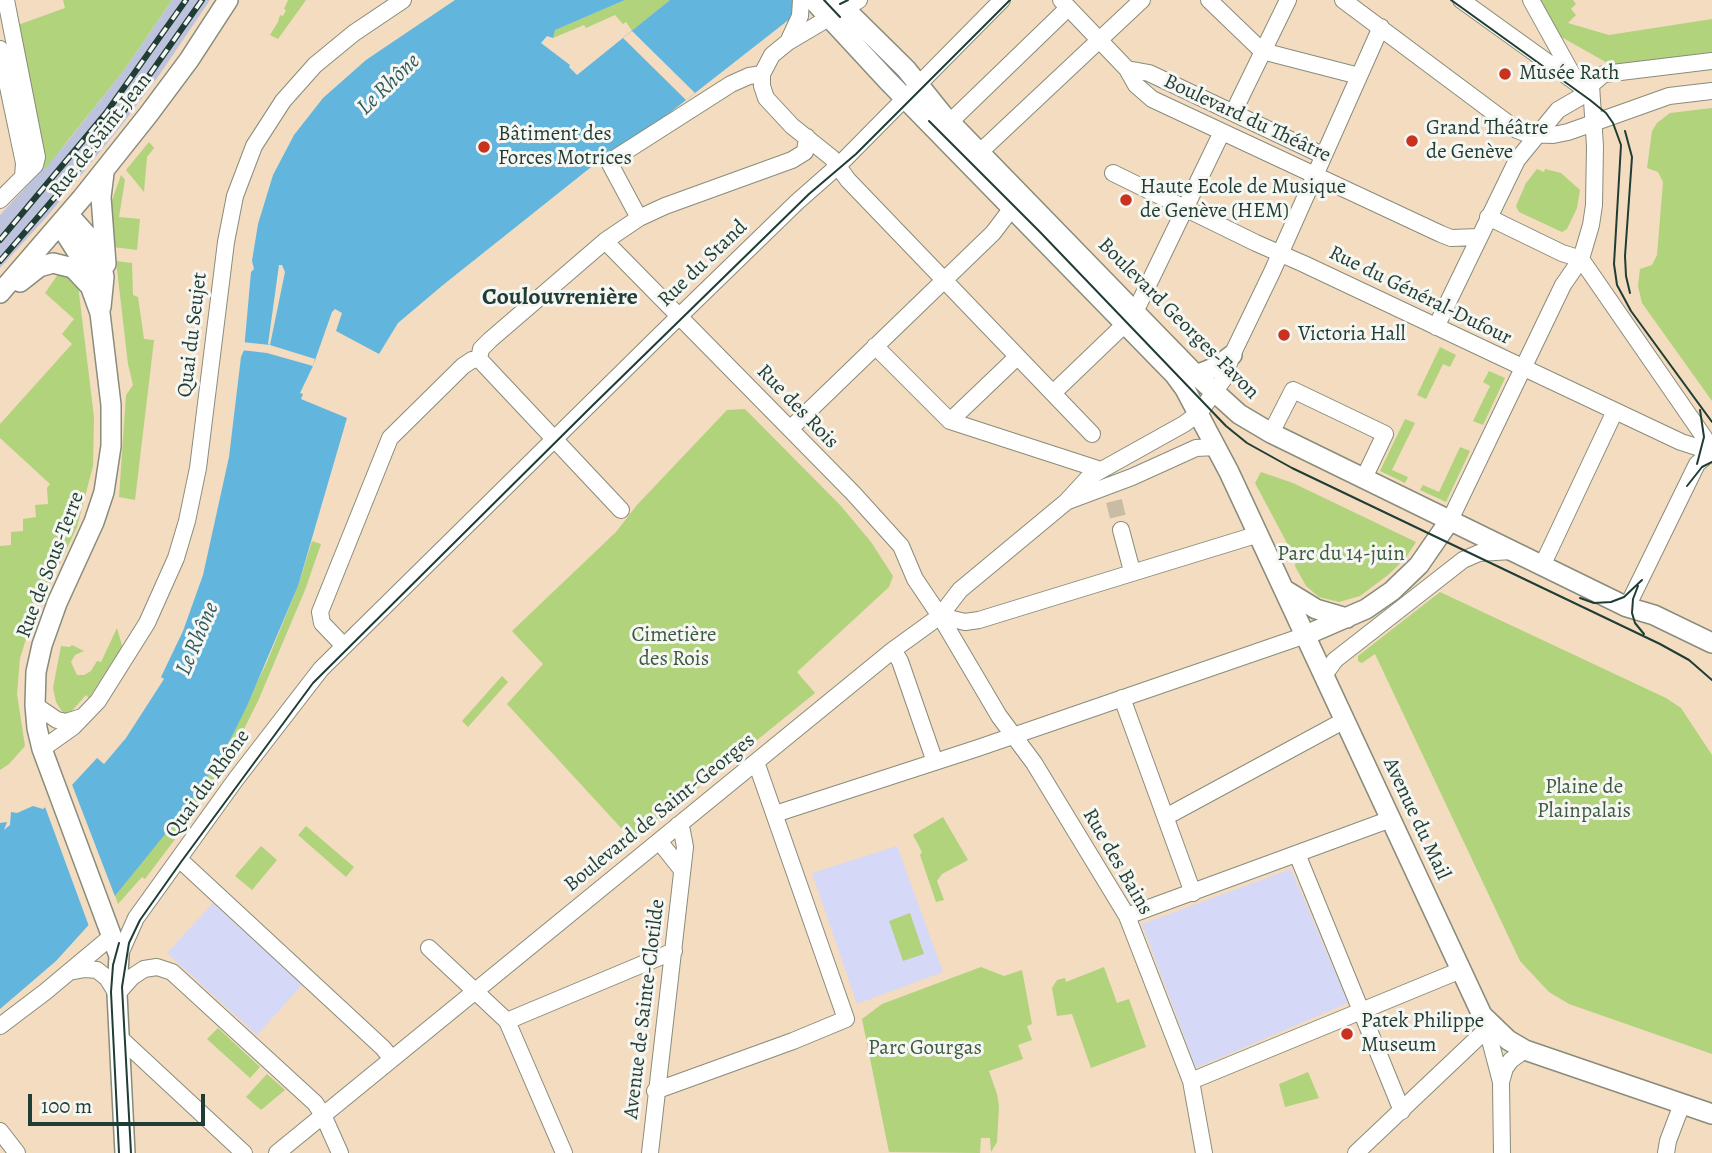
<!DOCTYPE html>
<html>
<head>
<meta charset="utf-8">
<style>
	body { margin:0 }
	#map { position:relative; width:1712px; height:1153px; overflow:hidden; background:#f3dcc0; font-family:Alegreya,serif }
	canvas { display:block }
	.scale { position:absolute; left:28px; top:1094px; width:177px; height:32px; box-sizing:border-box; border:4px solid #1f3d34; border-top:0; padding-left:9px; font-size:21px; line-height:24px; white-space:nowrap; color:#1f3d34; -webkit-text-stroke:5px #f6f6f2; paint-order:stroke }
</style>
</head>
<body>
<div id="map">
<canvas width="1712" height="1153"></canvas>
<div class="scale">100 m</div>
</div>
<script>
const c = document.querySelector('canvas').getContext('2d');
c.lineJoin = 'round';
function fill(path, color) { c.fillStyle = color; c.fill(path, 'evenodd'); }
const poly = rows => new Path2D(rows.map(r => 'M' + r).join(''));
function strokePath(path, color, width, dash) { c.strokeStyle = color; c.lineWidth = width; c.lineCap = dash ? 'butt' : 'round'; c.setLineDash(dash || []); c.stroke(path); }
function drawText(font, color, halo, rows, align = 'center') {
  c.font = font + ' Alegreya,serif'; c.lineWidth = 6; c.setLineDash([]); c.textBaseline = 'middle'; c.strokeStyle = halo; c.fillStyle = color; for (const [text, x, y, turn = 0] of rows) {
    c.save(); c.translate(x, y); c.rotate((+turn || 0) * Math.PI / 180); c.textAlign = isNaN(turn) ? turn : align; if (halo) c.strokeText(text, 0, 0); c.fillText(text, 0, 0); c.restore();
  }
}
fill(poly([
	[897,846,943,972,857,1004,812,873],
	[1291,869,1348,1003,1196,1068,1142,924],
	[213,903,302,985,257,1035,167,953]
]), '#d6d8f8');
fill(poly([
	[172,0,210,0,160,74,121,126,50,213,0,268,0,215,67,142,124,70]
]), '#bec3dd');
fill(poly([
	[63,0,172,0,124,70,45,169,15,26,65,8],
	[288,0,306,0,278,39,270,35,278,22,280,15,283,16,286,10,284,9],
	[625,0,670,0,632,31,626,22,623,24,615,15,586,28,584,25,553,38,554,30],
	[1537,0,1573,0,1576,4,1571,9,1576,15,1568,23,1609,35,1712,19,1712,52,1611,65,1556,34],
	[1712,108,1712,401,1642,303,1638,286,1640,269,1652,265,1657,255,1663,182,1658,172,1647,168,1652,131,1657,123,1670,113],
	[149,142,154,148,147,157,144,192,126,170],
	[1537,169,1544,172,1545,169,1561,173,1580,190,1577,208,1567,229,1562,232,1519,212,1516,206,1526,183],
	[121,175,125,180,119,217,140,219,137,250,113,247,110,206],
	[116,261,132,263,133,295,138,297,144,339,154,340,135,500,119,497,126,395,133,385,128,364],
	[61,270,78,285,94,417,93,466,77,527,31,624,20,658,17,694,25,746,9,764,0,770,0,546,11,545,11,532,23,531,23,519,36,517,35,505,48,504,47,488,50,484,0,438,0,424,72,344,62,334,74,319,45,293],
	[1440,347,1456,355,1450,367,1443,364,1426,399,1417,395],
	[1489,371,1505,378,1483,425,1473,421,1490,386,1483,382],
	[745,409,841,506,871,542,893,576,889,587,797,672,815,693,633,841,507,704,543,664,512,631,616,532,637,505,727,410],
	[1405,419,1415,423,1392,470,1408,477,1405,483,1380,471],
	[1460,447,1470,451,1446,502,1420,490,1423,485,1439,492],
	[1261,472,1293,483,1416,542,1405,559,1388,575,1360,596,1339,602,1319,597,1306,586,1295,566,1296,560,1255,483],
	[312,541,321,544,305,590,258,701,236,745,185,826,145,879,142,877,118,904,115,896,202,786,228,742,267,662,298,586],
	[1440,592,1666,698,1681,708,1712,755,1712,1054,1569,1004,1549,992,1520,961,1375,654,1362,663,1358,661,1358,656],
	[117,628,123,649,121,655,114,659,89,698,86,695,69,714,63,713,56,702,53,688,61,646,70,647,72,645,84,651,75,655,71,662,77,675,84,675,91,671,97,661,101,662],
	[502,676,508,682,468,727,462,721],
	[943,817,968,860,942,874,937,881,944,900,936,902,920,855,922,852,913,835],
	[306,826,354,867,346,877,298,835],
	[261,846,277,860,252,890,235,876],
	[910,913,924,954,903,961,889,921],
	[981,967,1004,976,1022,970,1032,1024,1027,1026,1032,1040,1018,1045,1023,1059,989,1071,997,1094,999,1106,997,1142,991,1152,990,1138,981,1138,980,1153,889,1152,862,1019,882,1004],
	[1104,967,1117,1003,1129,999,1146,1047,1091,1068,1072,1014,1057,1016,1052,988,1057,980,1065,978,1066,982],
	[218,1028,260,1067,250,1078,207,1039],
	[1308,1072,1319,1098,1285,1107,1279,1084],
	[267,1074,285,1090,261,1110,246,1097]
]), '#b0d37c');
fill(poly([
	[455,0,625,0,555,30,553,38,547,36,541,43,570,65,569,67,577,75,670,0,814,0,649,129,600,160,443,285,398,323,379,354,336,331,342,313,335,309,332,312,313,366,300,393,303,394,301,399,347,418,298,586,247,706,229,742,202,786,166,833,115,896,56,961,0,1009,0,823,7,822,4,830,10,825,11,812,17,813,33,806,43,809,72,785,97,758,104,764,126,738,164,679,161,677,183,631,203,575,229,457,241,357,244,350,251,272,254,269,252,261,258,224,273,175,294,135,323,98,366,60],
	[279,265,282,265,285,272,270,345,268,344]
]), '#62b6de');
fill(poly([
	[632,31,695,93,686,100,623,38],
	[242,342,270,345,315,359,313,366,267,353,241,350],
	[71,782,116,899,90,929,44,804]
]), '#f3dcc0');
strokePath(poly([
	[1114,501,1121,530]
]), '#c9bca4', 16, [16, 8]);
const minor = poly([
	[859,0,788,42,772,55,762,74,762,86,766,98,792,126,832,158,848,180,1092,434],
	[1061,0,1127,69,1136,85,1152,99,1441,234,1451,238,1479,237],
	[1209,0,1262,51,1359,76],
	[1343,0,1517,130,1527,134,1553,135,1568,132,1669,96,1712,91],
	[1461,0,1589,92],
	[1531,0,1576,81],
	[788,42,800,16,801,0],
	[0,49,24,163,23,177],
	[1127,69,1149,73,1322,155],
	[1233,113,1288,0],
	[950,122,1068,8],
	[980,152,1142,0],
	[1113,173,1256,243,1304,264,1681,442,1712,452],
	[0,200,35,165,37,157,6,0],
	[1488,217,1562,253,1581,259],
	[639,218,609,162,731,84,749,76,762,74],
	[605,241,853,493,901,546,915,579,940,616,999,716,1034,763,1127,916,1191,1081,1204,1153],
	[1581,259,1704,437,1712,453],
	[1135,312,1222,132],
	[1436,327,1517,160,1558,110,1589,92],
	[875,346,950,421,1101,470],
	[479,359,481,349,490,340,605,241,639,218,665,206,792,160,805,152,807,137],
	[479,359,621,510],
	[1053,393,1125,324],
	[950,421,1017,357],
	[790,429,993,233,1012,208],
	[1271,433,1293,390,1385,434,1364,478],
	[1068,501,1132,477,1196,448,1217,447],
	[1450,520,1563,285,1581,259,1591,225,1594,205,1595,146,1591,85,1604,74,1712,61],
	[1121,530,1132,571],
	[1542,566,1615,411],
	[1627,607,1697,464,1711,452],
	[940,616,965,622,979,620,1259,534],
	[344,646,322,623,320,612,390,438,463,366,472,360,479,359],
	[893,650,900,661,935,762],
	[1325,674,1335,660,1463,560,1479,553,1512,551],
	[1122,698,1193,893],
	[35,705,57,720,66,722,82,717],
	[42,749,73,727,98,701,147,623,176,558,187,521,198,468,226,242,235,196,254,146,283,101,315,65,354,33,403,0],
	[775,814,978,748,1306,635],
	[1166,815,1173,813,1345,720],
	[659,841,682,870],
	[1297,854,1402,1111],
	[179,859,383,1048,392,1059],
	[1127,916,1391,819],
	[429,948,507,1021,564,1153],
	[119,956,136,918,236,779,321,669,660,335,797,202,839,165,1002,0],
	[69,972,85,969,97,970,107,978,117,994,132,977,144,969,157,967,172,972,315,1103,323,1115,340,1153],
	[507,1021,674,951],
	[1485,1021,1501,1082,1502,1153],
	[0,1026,45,992,112,936],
	[119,1037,244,1153],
	[1191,1081,1461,970],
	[1501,1082,1505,1068,1511,1060,1525,1050],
	[655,1091,793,1041,846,1019,756,762],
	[0,1131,17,1153],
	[277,1153,893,650,940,616,960,590,1066,502,1089,477,1184,424,1199,413,1223,380,1232,355,1272,272,1381,27],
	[650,1153,685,847,682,831,678,825],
	[1356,1153,1487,1029],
	[1666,1153,1668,1141,1682,1104]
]);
const major = poly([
	[813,0,887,80,1174,374,1185,389,1229,472,1482,1015,1508,1040,1525,1050,1712,1114],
	[836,0,906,69,943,115,1196,375,1239,414,1271,433,1627,607,1654,615,1712,643],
	[104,173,101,197,106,264],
	[69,215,86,234,100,257,104,277,101,307],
	[60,225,79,255,100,313,111,405,111,446,104,492,94,522,57,603,42,645,36,672,35,705,37,728,42,749,119,956,117,994,125,1153],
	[20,282,39,267,53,263,73,268,88,284],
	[0,293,82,198,148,115,189,60,228,0],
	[1196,375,1216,367,1232,355],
	[1285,590,1316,609,1347,618],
	[1306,635,1366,609,1392,591,1419,565,1450,520]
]);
strokePath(minor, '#898c7a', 18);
strokePath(major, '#898c7a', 22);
strokePath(minor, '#fff', 16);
strokePath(major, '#fff', 19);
strokePath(poly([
	[824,0,840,17],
	[1451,0,1590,100,1606,113,1613,123,1621,145,1614,264,1617,285,1631,311,1712,422],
	[840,4,848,0],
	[929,121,1040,232,1226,426,1247,443,1292,468,1660,644,1689,660,1712,680],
	[1625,131,1632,157,1625,256,1626,276,1630,293],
	[1697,464,1704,437,1700,410],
	[1687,486,1702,467,1712,462],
	[1638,586,1633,599,1632,613,1635,623,1644,634],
	[1580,598,1594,603,1611,602,1624,597,1642,580],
	[119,943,113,965,111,992,119,1153],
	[131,1153,122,987,129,943,140,920,181,862,313,683,591,407,809,194,856,154,1010,0]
]), '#1f3d34', 2);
const rail = poly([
	[0,240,106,113,186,0],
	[0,261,63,188,117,121,202,0]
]);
strokePath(rail, '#1f3d34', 6);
strokePath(rail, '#f6f6f2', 3.5, [10]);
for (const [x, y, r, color] of [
	[1505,74,7,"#c8321e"],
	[1412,141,7,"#c8321e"],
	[484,147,7,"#c8321e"],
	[1126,200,7,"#c8321e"],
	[1284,335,7,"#c8321e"],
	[1347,1034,7,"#c8321e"]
]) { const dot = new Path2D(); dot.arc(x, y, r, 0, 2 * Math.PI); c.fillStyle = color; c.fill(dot); strokePath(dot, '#f6f6f2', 2.5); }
drawText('21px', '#1f3d34', '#f6f6f2', [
	["Musée Rath",1519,74],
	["Grand Théâtre",1426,129],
	["de Genève",1426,153],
	["Bâtiment des",498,135],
	["Forces Motrices",498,159],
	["Haute Ecole de Musique",1140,188],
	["de Genève (HEM)",1140,212],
	["Victoria Hall",1298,335],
	["Patek Philippe",1361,1022],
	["Museum",1361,1046]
], 'left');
drawText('21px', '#1f3d34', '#f6f6f2', [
	["Boulevard du Théâtre",1247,119,25],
	["Rue de Saint-Jean",101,136,-52],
	["Rue du Stand",703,264,-44],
	["Rue du Général-Dufour",1420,296,26],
	["Boulevard Georges-Favon",1178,319,45],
	["Quai du Seujet",193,335,-83],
	["Rue des Rois",797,407,46],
	["Rue de Sous-Terre",51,565,-69],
	["Quai du Rhône",208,784,-54],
	["Boulevard de Saint-Georges",660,813,-39],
	["Avenue du Mail",1416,819,65],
	["Rue des Bains",1117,862,60],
	["Avenue de Sainte-Clotilde",645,1009,-83]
]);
drawText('21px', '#3c5b42', '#f6f6f2', [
	["Parc du 14-juin",1341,555],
	["Cimetière",674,636],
	["des Rois",674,660],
	["Plaine de",1584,788],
	["Plainpalais",1584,812],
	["Parc Gourgas",925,1049]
]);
drawText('italic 23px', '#305b5e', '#f6f6f2', [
	["Le Rhône",389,85,-44],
	["Le Rhône",198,639,-67]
]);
drawText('bold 24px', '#1f3d34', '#f6f6f2', [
	["Coulouvrenière",560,298]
]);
</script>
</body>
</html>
